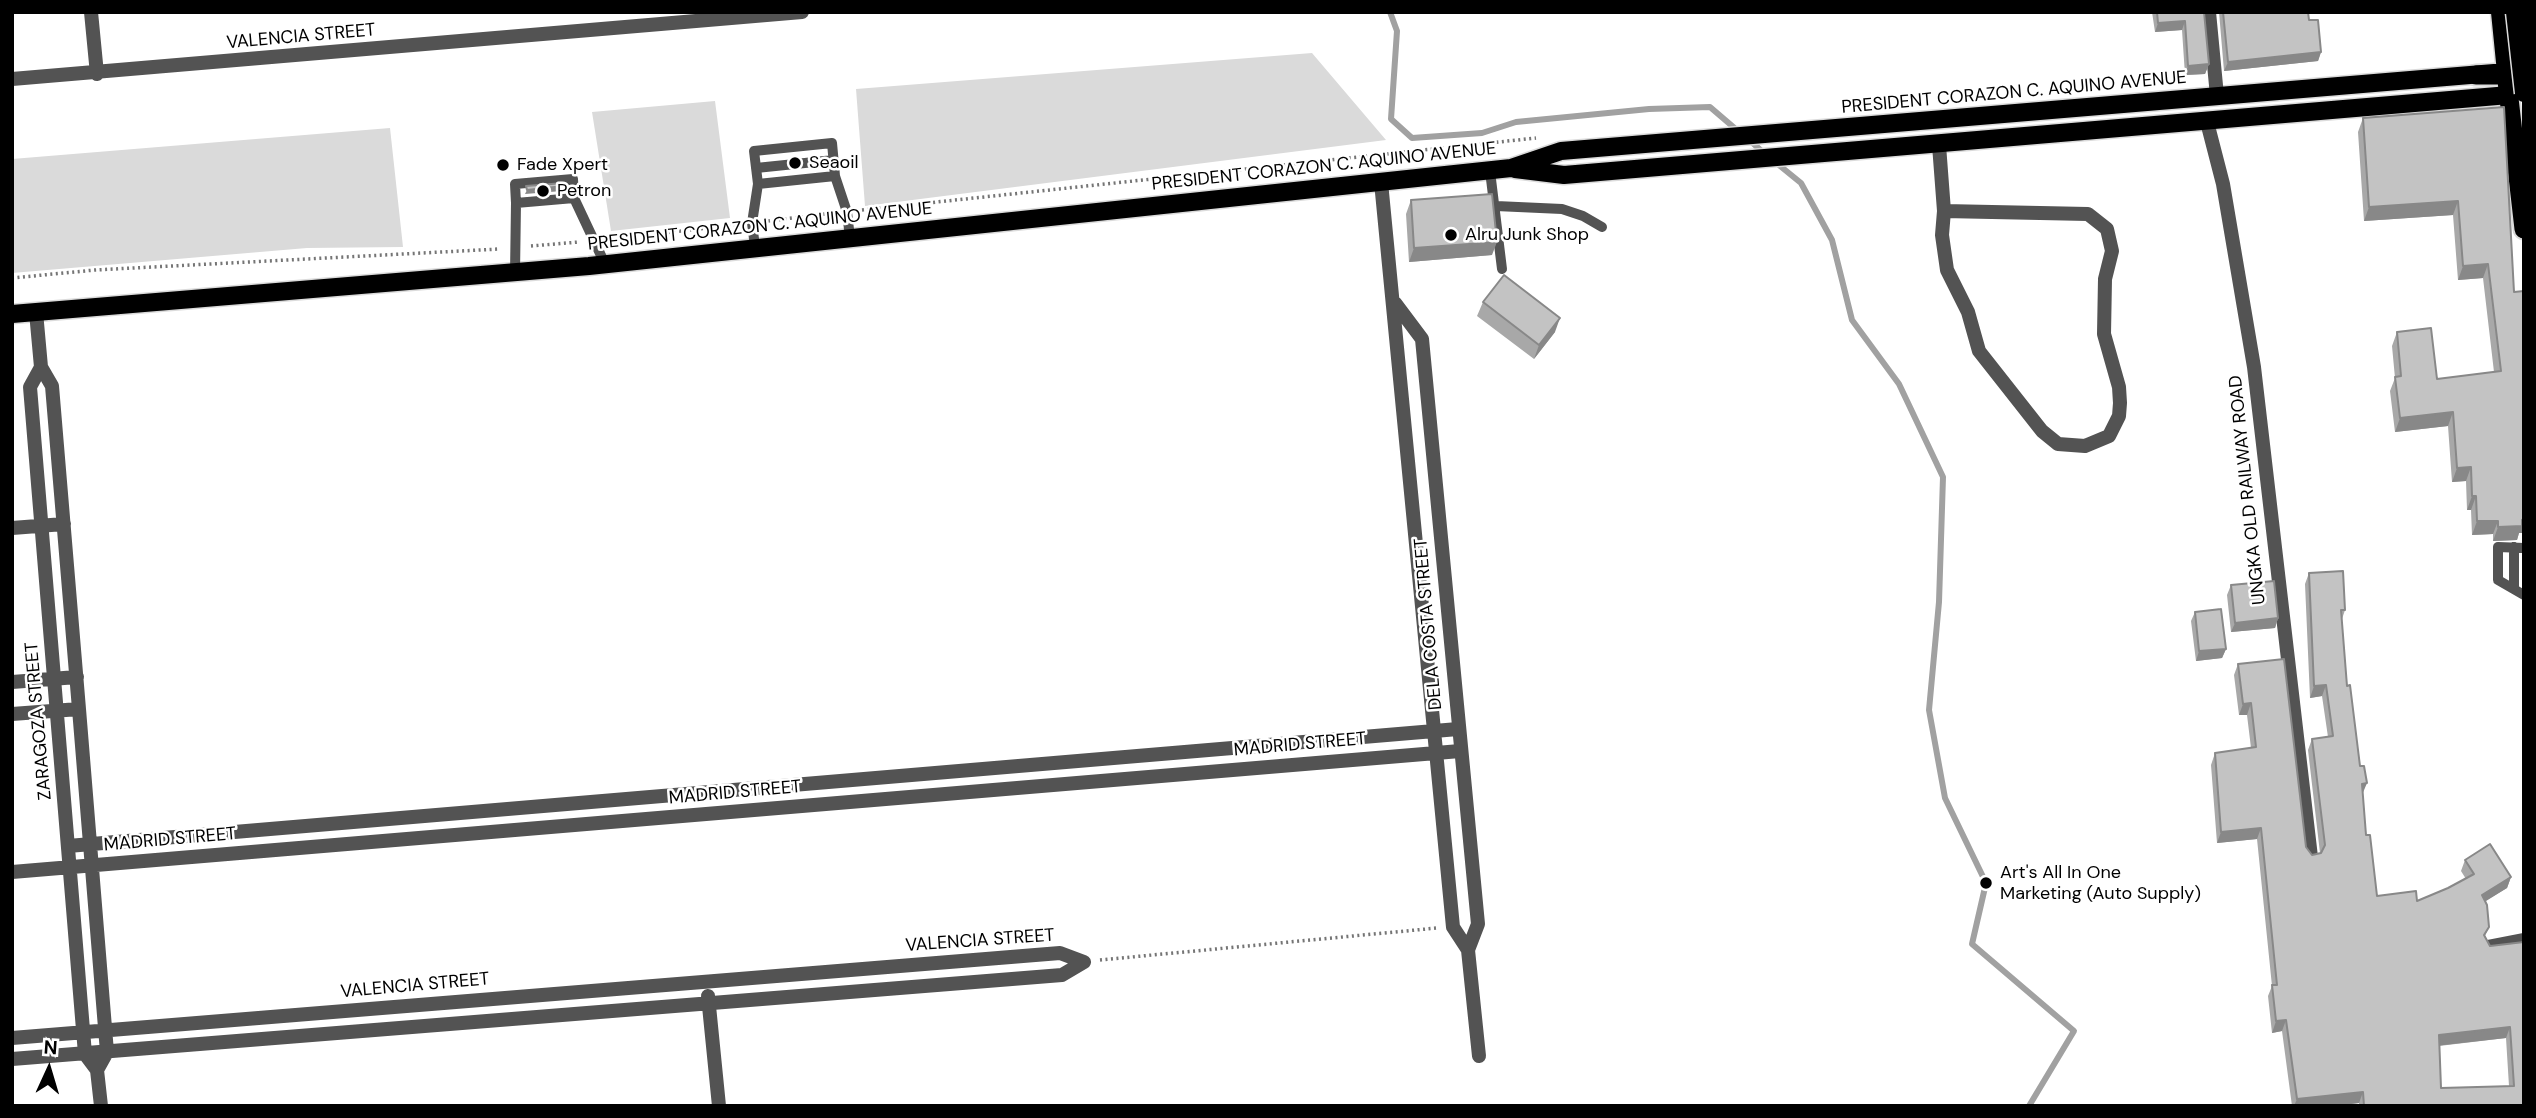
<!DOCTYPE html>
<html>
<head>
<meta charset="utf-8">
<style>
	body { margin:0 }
	#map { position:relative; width:2536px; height:1118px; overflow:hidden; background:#fff; font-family:"DM Sans",sans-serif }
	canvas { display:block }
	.frame { position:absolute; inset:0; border:14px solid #000; pointer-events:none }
	.north { position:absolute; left:14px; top:1034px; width:70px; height:70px; -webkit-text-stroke:5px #fff; paint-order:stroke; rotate:4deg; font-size:19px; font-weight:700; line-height:28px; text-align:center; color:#000 }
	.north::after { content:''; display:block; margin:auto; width:24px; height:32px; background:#000; clip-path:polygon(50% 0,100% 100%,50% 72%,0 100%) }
</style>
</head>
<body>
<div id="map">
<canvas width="2536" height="1118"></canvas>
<div class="frame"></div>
<div class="north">N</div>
</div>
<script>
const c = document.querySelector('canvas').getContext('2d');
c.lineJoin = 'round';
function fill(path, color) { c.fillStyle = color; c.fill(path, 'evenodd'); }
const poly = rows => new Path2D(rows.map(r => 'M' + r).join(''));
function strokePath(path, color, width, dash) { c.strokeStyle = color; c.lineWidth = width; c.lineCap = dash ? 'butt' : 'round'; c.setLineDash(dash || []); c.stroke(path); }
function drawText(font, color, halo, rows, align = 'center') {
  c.font = font + ' "DM Sans",sans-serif'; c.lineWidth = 5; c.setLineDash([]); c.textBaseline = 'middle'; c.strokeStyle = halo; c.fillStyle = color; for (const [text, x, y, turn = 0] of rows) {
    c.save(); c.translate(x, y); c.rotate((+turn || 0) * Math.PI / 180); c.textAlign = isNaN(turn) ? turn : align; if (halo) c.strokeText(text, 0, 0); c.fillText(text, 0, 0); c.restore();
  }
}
fill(poly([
	[1312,53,1386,140,865,206,856,89],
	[715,101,730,218,611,231,592,112],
	[390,128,403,247,307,248,12,273,12,159]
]), '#dadada');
strokePath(poly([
	[1390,12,1397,31,1391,119,1412,138,1482,133,1516,122,1649,109,1710,107,1738,131],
	[1747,138,1765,154],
	[1774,161,1801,183,1832,240,1852,320,1899,384,1943,477,1939,602,1929,710,1945,798,1986,883,1972,944,2074,1031,2029,1106]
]), '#a1a1a1', 6);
const primary = poly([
	[1515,169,1564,175,2509,95],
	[12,314,589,266,1511,168,1561,151,2506,72,2500,12]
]);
const trunk = poly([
	[2524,71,2506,72,2524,229],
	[2476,75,2504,75,2516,79]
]);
strokePath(primary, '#dbdbdb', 21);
strokePath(trunk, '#dbdbdb', 23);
strokePath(poly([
	[862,210,1536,138],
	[768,221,833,213],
	[608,239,736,225],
	[531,246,579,242],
	[12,278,95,270,499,249],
	[1100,960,1437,928]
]), '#757575', 3.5, [2, 3.5]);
strokePath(poly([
	[832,143,835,176,758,184,754,151,832,143],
	[756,168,834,160],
	[1490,171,1502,269],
	[835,176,847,212,850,238],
	[573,179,574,198,516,203,515,184,573,179],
	[574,198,605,264],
	[1496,206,1562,209,1583,216,1602,227],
	[755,247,752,223,758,184],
	[515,273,516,203],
	[2514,547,2514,588],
	[2524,548,2498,547,2498,580,2524,595],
	[2488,945,2524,938]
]), '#535353', 10);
strokePath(poly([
	[91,12,97,74],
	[2209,12,2217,96],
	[12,79,802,12],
	[2207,122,2223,184,2254,367,2311,857],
	[1939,145,1944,211,1942,235,1947,270,1968,312,1979,351,2042,431,2058,444,2085,446,2109,436,2119,416,2120,403,2119,387,2104,334,2105,279,2112,251,2107,229,2088,214,1944,211],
	[1381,182,1453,927,1468,950,1479,1056],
	[1395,303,1422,339,1478,924,1468,950],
	[36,312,41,367,52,386,79,709,107,1052,97,1070],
	[41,367,30,387,85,1054,97,1070,101,1106],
	[12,528,64,524],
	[12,682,77,677],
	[12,714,79,709],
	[68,846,1458,729],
	[12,872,1460,751],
	[708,996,719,1106],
	[12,1038,1060,953,1084,962],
	[12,1059,1062,975,1084,962]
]), '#535353', 14);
strokePath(primary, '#000', 18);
strokePath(trunk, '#000', 19);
const primaryBridge = poly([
	[2515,12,2524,93]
]);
strokePath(primaryBridge, '#dbdbdb', 21, []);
strokePath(primaryBridge, '#000', 18);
fill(poly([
	[2152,12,2204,12,2209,64,2205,74,2185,75,2182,30,2155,32],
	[2219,12,2308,12,2309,20,2321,52,2318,61,2224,71],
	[2504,107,2519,533,2517,540,2493,541,2493,534,2472,535,2471,510,2467,510,2466,481,2452,482,2448,426,2395,432,2390,391,2395,378,2392,346,2397,332,2437,379,2494,372,2483,278,2458,280,2453,215,2364,221,2358,132,2363,118],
	[1411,200,1492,255,1409,262,1406,214],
	[1483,302,1555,332,1534,359,1477,316],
	[2524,567,2524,586,2522,585,2522,572],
	[2309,573,2345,610,2342,619,2347,686,2363,794,2366,835,2377,896,2417,901,2448,888,2466,879,2461,871,2465,860,2511,877,2507,888,2485,901,2489,927,2485,936,2490,946,2524,942,2524,1106,2359,1106,2359,1103,2335,1106,2292,1106,2282,1031,2272,1033,2268,996,2272,986,2257,839,2217,843,2211,765,2215,753,2251,748,2247,715,2239,715,2234,675,2238,664,2306,847,2312,855,2320,853,2308,750,2312,739,2328,737,2322,696,2310,698,2305,584],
	[2506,1038,2509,1086,2441,1088,2439,1046],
	[2231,585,2278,618,2275,628,2231,632,2227,595],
	[2195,612,2226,649,2222,658,2196,661,2191,621]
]), '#a8a8a8');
fill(poly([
	[2185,21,2182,30,2155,32,2158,23],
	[2321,52,2318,61,2224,71,2228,62],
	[2209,64,2205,74,2185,75,2188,66],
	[564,186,562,191,525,194,527,190],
	[2458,201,2453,215,2364,221,2369,207],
	[1497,242,1492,255,1409,262,1414,248],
	[2488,264,2483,278,2458,280,2463,266],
	[1560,318,1555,332,1534,359,1539,345],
	[2453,412,2448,426,2395,432,2400,418],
	[2471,467,2466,481,2452,482,2457,468],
	[2472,496,2476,496,2471,510,2467,510],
	[2524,519,2524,533,2519,533,2517,540,2493,541,2498,527],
	[2477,521,2498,521,2493,534,2472,535],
	[2278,618,2275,628,2231,632,2235,623],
	[2226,649,2222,658,2196,661,2199,651],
	[2326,685,2322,696,2310,698,2314,686],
	[2251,703,2247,715,2239,715,2243,704],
	[2367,783,2362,795,2362,784],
	[2261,828,2257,839,2217,843,2221,832],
	[2511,877,2507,888,2478,906,2482,895],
	[2286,1020,2282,1031,2272,1033,2276,1021],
	[2510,1027,2506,1038,2435,1046,2439,1035],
	[2363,1092,2359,1103,2335,1106,2294,1106,2297,1099]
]), '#888');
const building = poly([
	[2157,12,2204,12,2209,64,2188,66,2185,21,2158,23,2157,12],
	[2223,12,2308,12,2309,20,2318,20,2321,52,2228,62,2223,12],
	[2504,107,2514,292,2524,291,2524,519,2522,520,2522,526,2498,527,2498,521,2477,521,2476,496,2472,496,2471,467,2457,468,2453,412,2400,418,2395,377,2401,376,2397,332,2431,328,2437,379,2501,371,2488,264,2463,266,2458,201,2369,207,2363,118,2504,107],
	[564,183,564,186,527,190,526,186,564,183],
	[1492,194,1497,242,1414,248,1411,200,1492,194],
	[1504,275,1560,318,1539,345,1483,302,1504,275],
	[2343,571,2345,610,2341,610,2347,686,2350,685,2360,766,2364,766,2367,783,2362,784,2366,835,2370,835,2377,896,2416,891,2417,901,2448,888,2474,874,2465,860,2490,844,2511,877,2482,895,2487,905,2489,927,2484,935,2490,946,2524,942,2524,1106,2364,1106,2363,1092,2297,1099,2286,1020,2276,1021,2272,985,2277,985,2261,828,2221,832,2215,753,2256,747,2251,703,2243,704,2238,664,2284,659,2306,847,2312,855,2321,853,2325,845,2312,739,2333,736,2326,685,2314,686,2309,573,2343,571],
	[2510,1027,2514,1086,2441,1088,2439,1035,2510,1027],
	[2274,581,2278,618,2235,623,2231,585,2274,581],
	[2221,609,2226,649,2199,651,2195,612,2221,609]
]);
fill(building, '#c3c3c3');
strokePath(building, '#888', 2);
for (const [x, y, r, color] of [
	[795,163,7,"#000"],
	[503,165,7,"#000"],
	[543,191,7,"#000"],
	[1451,235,7,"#000"],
	[1986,883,7,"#000"]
]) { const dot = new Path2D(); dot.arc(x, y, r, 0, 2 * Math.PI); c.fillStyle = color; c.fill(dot); strokePath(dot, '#fff', 2.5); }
drawText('18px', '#000', '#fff', [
	["VALENCIA STREET",301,37,-5],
	["PRESIDENT CORAZON C. AQUINO AVENUE",2014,93,-5],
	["PRESIDENT CORAZON C. AQUINO AVENUE",1324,167,-6],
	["PRESIDENT CORAZON C. AQUINO AVENUE",760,227,-6],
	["UNGKA OLD RAILWAY ROAD",2248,490,-96],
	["DELA COSTA STREET",1429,624,-95],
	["ZARAGOZA STREET",39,721,-95],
	["MADRID STREET",1300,745,-5],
	["MADRID STREET",735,793,-5],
	["MADRID STREET",170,840,-5],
	["VALENCIA STREET",980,941,-4],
	["VALENCIA STREET",415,986,-5]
]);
drawText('18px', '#000', '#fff', [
	["Seaoil",809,163],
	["Fade Xpert",517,165],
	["Petron",557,191],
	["Alru Junk Shop",1465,235],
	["Art's All In One",2000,873],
	["Marketing (Auto Supply)",2000,894]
], 'left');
</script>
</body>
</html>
